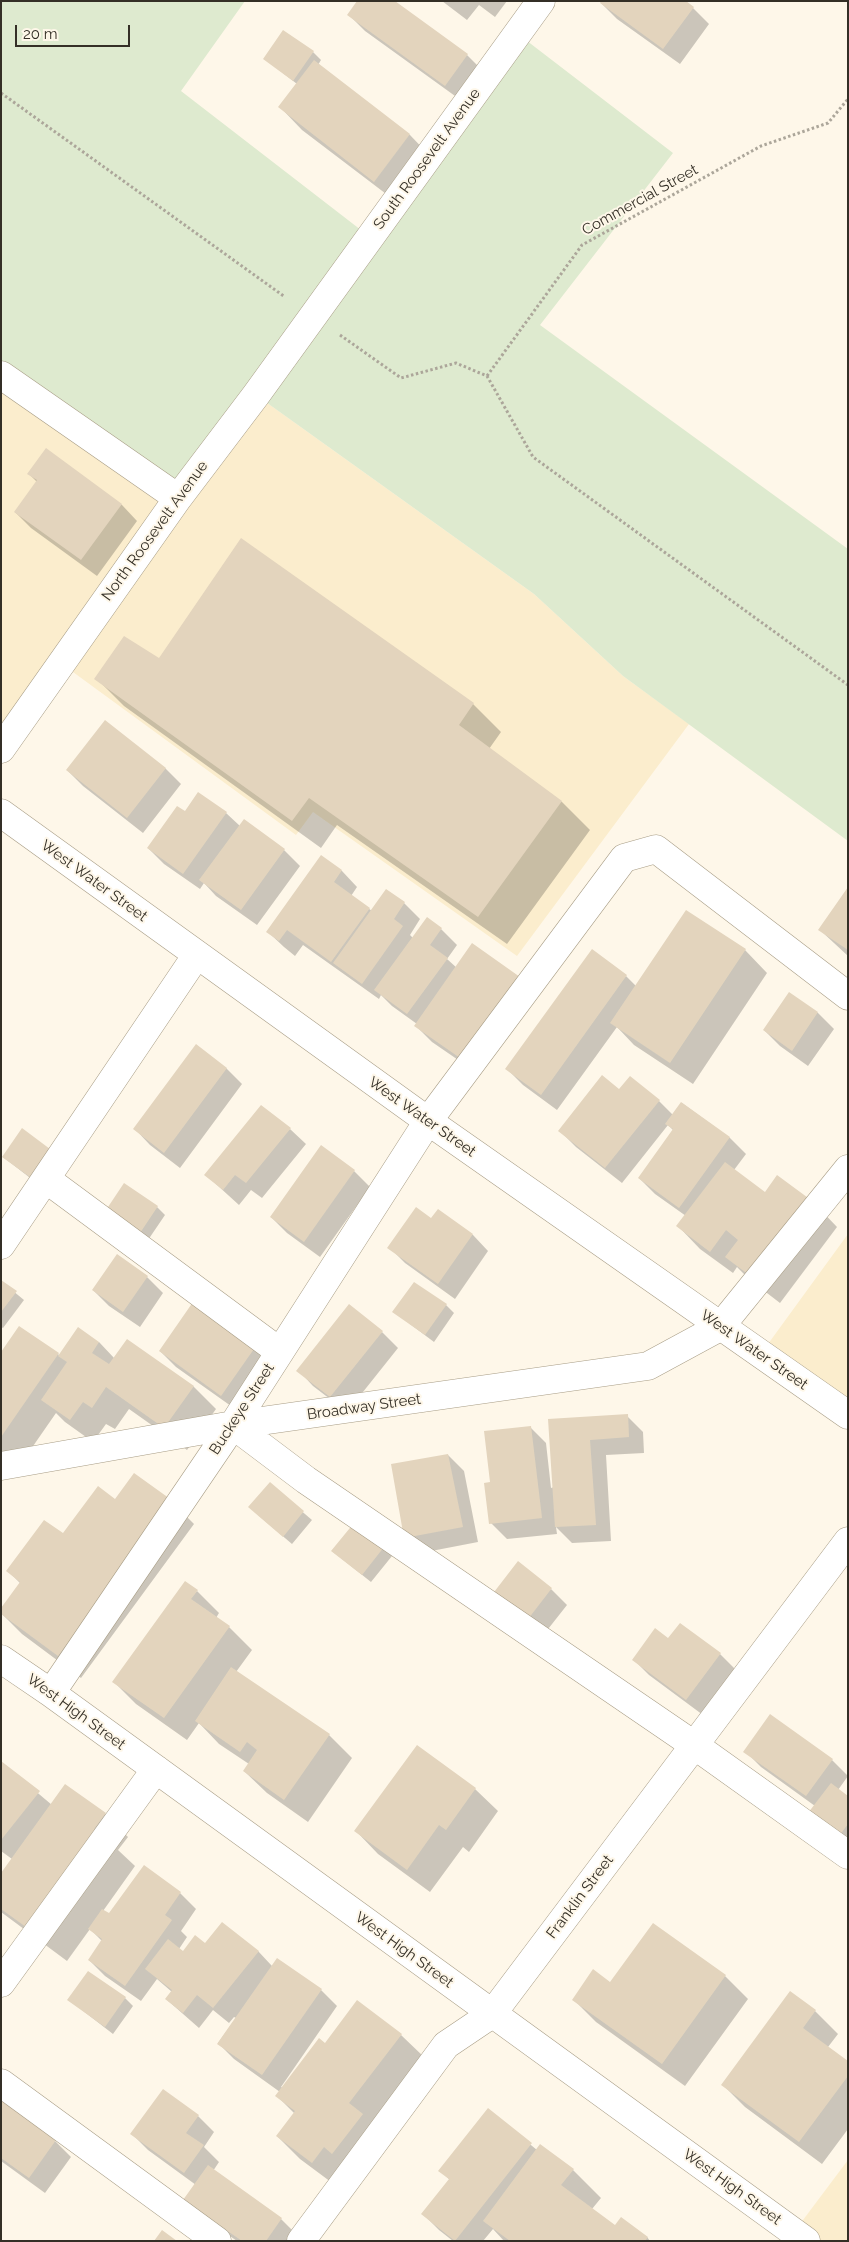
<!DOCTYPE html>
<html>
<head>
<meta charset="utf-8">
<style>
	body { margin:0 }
	#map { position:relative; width:849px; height:2242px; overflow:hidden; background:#fef7e9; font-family:Raleway,sans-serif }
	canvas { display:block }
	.frame { position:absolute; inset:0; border:2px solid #342f26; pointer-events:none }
	.scale { position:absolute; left:15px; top:25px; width:115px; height:22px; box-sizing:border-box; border:2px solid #342f26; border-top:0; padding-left:6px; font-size:15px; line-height:18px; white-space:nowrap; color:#342f26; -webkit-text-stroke:4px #fef7e9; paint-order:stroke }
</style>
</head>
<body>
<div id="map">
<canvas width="849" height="2242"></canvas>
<div class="frame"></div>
<div class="scale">20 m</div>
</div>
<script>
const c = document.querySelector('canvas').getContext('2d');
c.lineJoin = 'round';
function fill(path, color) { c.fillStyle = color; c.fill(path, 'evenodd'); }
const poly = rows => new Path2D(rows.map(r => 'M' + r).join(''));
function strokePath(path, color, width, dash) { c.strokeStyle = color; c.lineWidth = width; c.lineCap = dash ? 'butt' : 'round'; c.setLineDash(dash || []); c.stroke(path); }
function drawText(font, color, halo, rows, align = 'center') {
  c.font = font + ' Raleway,sans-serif'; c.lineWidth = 4; c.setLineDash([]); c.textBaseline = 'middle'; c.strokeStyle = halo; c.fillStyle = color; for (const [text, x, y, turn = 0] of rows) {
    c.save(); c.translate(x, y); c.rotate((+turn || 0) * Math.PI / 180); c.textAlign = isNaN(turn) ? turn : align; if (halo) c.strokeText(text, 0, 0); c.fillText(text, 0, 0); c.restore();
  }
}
fill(poly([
	[1,375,256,395,534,594,623,676,689,724,517,956,313,812,296,835,62,664,1,749],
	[848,1234,848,1415,760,1355],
	[848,2160,848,2241,806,2241,794,2232]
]), '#fbedcd');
fill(poly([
	[1,1,245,1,181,91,370,237,518,34,673,153,540,325,848,549,848,841,623,676,534,594,256,395,178,498,1,375]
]), '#deeacf');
fill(poly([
	[442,1,507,1,495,17,479,5,467,20],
	[601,3,693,8,709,24,680,64,617,19],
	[349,15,467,55,483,71,462,101,365,31],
	[313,52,321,60,318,65,410,135,432,158,398,203,302,130,280,107,297,84,265,59],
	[46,450,122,505,137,521,97,576,31,528,15,512,37,482,29,474],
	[159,660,473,704,501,732,489,749,562,802,590,830,507,944,337,825,321,848,124,706,96,678],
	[165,768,181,784,143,833,83,786,67,770],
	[199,794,226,813,240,826,284,850,300,866,257,925,216,896,204,883,200,889,164,864,148,848,185,812],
	[321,857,342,871,357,887,351,896,372,911,386,890,404,903,420,919,410,935,413,938,441,929,457,945,447,959,457,968,536,994,480,1075,432,1042,416,1026,417,1024,392,1006,381,995,379,999,303,945,295,956,284,947,268,932],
	[848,889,848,956,820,930],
	[745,950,767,973,693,1084,634,1045,617,1027,557,1110,523,1085,507,1069,626,976,636,986],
	[789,994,818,1013,834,1029,808,1066,780,1046,764,1030],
	[226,1068,242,1084,180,1168,150,1145,135,1129],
	[620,1091,659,1101,673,1115,682,1103,730,1138,746,1154,734,1170,765,1193,815,1204,837,1227,780,1303,750,1280,737,1267,733,1273,700,1249,678,1226,686,1216,655,1194,639,1178,673,1130,668,1125,622,1183,576,1147,560,1131],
	[290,1129,306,1144,262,1198,251,1190,239,1205,206,1175],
	[49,1150,38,1184,3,1157],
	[354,1171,370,1187,320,1257,287,1233,271,1217],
	[157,1207,165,1215,146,1243,114,1221],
	[438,1211,473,1235,488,1251,455,1299,405,1263,389,1247,432,1220],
	[117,1256,147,1277,163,1293,140,1327,109,1306,93,1290],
	[1,1281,24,1300,3,1328,1,1327],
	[446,1305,454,1313,434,1342,394,1312],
	[382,1332,398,1348,347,1412,313,1386,298,1370],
	[99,1342,115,1359,193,1386,216,1409,187,1450,129,1409,115,1429,106,1424,93,1442,65,1422,56,1413,13,1475,1,1467,1,1354,58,1354,60,1356],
	[255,1347,271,1363,238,1411,176,1367,160,1351],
	[627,1416,643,1432,644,1453,606,1455,611,1541,572,1543,556,1527,557,1534,507,1539,491,1523,491,1483,530,1427,546,1443,551,1488,554,1487,549,1420],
	[448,1455,464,1471,478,1542,421,1553,405,1537],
	[270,1484,312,1520,292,1544,258,1515],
	[115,1501,172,1502,194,1524,81,1678,22,1634,1,1613,20,1583,8,1571],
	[384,1548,392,1556,371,1582,332,1551],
	[551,1589,567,1605,541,1638,508,1612],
	[197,1591,219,1613,216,1618,229,1627,252,1650,236,1672,329,1735,352,1758,308,1822,267,1793,244,1771,249,1764,219,1744,199,1723,187,1740,136,1704,114,1682],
	[680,1625,720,1654,736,1670,703,1715,649,1675,633,1659,669,1639],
	[745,1751,832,1760,848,1776,838,1790,848,1797,848,1843,815,1806,761,1767],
	[1,1762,52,1805,105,1814,128,1837,118,1850,135,1866,103,1911,110,1915,180,1893,196,1909,181,1931,187,1937,179,1949,183,1953,205,1945,258,1951,272,1966,321,1990,337,2006,281,2087,283,2088,325,2044,401,2035,424,2057,335,2185,300,2159,277,2136,295,2114,277,2096,280,2092,234,2059,218,2043,236,2018,234,2017,229,2023,213,2010,199,2028,166,1999,172,1992,157,1979,141,2001,105,1976,89,1960,102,1941,90,1929,67,1961,1,1912,1,1875,12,1859,1,1851],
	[475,1789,498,1811,469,1852,463,1847,430,1892,378,1854,356,1831],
	[653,1924,725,1976,748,1999,685,2086,596,2022,573,1999,611,1983],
	[790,1992,815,2011,838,2034,828,2047,848,2062,848,2129,822,2164,745,2107,723,2085],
	[125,1998,133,2006,113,2034,69,2000],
	[1,2102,55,2141,71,2157,45,2193,1,2161],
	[488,2110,537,2150,573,2170,601,2198,592,2209,616,2227,647,2237,650,2241,504,2241,493,2229,483,2241,453,2241,439,2230,423,2214,450,2180,440,2171],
	[198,2116,214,2132,204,2147,219,2162,213,2171,281,2219,297,2235,292,2241,237,2241,201,2216,196,2185,148,2150,132,2134]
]), '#0003');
fill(poly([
	[357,1,395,1,468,54,445,86,347,15],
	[601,1,686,1,694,7,663,49,600,3],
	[283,30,314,51,293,81,263,59],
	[314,60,410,134,374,182,278,107],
	[46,448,122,504,81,560,14,512,37,480,27,474],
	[241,538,474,703,459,725,562,801,478,917,309,798,292,821,94,679,124,636,159,658],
	[105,720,166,768,127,818,66,770],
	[198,792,227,812,183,874,147,848,177,806,185,811],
	[244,819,285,849,241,910,199,880],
	[321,855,342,870,334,882,370,908,331,962,287,930,279,941,266,932],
	[848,887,848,950,818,930],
	[386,889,405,902,394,919,403,926,362,984,333,963],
	[686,910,746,949,670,1063,610,1023],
	[427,917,442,928,430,945,448,958,407,1014,374,990],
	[472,943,520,977,463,1060,414,1026],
	[592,949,627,975,541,1095,505,1069],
	[789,992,818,1012,792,1051,763,1030],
	[196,1044,227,1068,164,1153,133,1129],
	[602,1075,619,1089,630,1076,660,1100,605,1168,558,1131],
	[681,1102,730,1137,679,1208,638,1178,673,1129,665,1124],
	[261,1105,291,1128,246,1183,235,1175,223,1190,204,1175],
	[22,1128,50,1149,30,1177,2,1157],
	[321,1145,355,1170,304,1242,270,1217],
	[725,1162,765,1192,777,1175,815,1203,757,1281,725,1257,738,1240,726,1230,710,1252,676,1226],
	[124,1183,158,1206,138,1236,104,1213],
	[416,1207,431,1218,438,1209,473,1234,438,1284,387,1248],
	[117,1254,148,1276,123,1312,92,1290],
	[1,1280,17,1291,1,1312],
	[414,1282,447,1304,425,1335,392,1312],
	[193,1302,256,1346,221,1396,159,1351],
	[349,1304,383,1331,330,1397,296,1371],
	[19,1326,59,1353,1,1437,1,1352],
	[78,1327,99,1342,92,1353,109,1364,127,1339,194,1386,164,1428,106,1387,92,1408,83,1402,70,1420,41,1400,67,1362,58,1356],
	[628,1414,629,1437,590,1440,596,1525,555,1527,548,1419],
	[531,1426,542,1518,489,1524,484,1483,490,1482,484,1431],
	[448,1454,463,1527,404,1538,391,1464],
	[134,1473,173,1501,58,1656,1,1614,1,1608,20,1582,6,1571,44,1520,63,1533,98,1486,115,1499],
	[270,1482,304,1511,283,1537,248,1507],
	[354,1523,384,1547,362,1575,331,1551],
	[518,1561,552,1588,525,1623,491,1596],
	[185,1581,198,1590,191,1599,230,1626,164,1718,112,1682],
	[680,1623,721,1653,686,1700,632,1660,655,1628,668,1638],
	[231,1667,330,1734,284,1800,243,1771,257,1750,247,1742,240,1752,195,1721],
	[770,1714,833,1759,806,1796,743,1752],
	[417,1745,476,1788,446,1830,439,1825,407,1870,354,1831],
	[1,1761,40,1791,1,1840],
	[831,1783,848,1796,848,1824,839,1836,808,1813],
	[65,1784,106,1813,94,1829,113,1843,44,1940,1,1909,1,1873],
	[144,1865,181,1892,165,1915,172,1920,125,1986,88,1960,102,1939,88,1929,102,1909,109,1913],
	[222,1922,259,1951,213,2008,197,1995,183,2013,165,1999,172,1990,145,1969,168,1939,183,1951,195,1935,205,1943],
	[653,1923,726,1975,662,2064,572,2000,593,1969,610,1982],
	[277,1958,322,1989,262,2075,217,2044],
	[88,1971,126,1997,105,2027,67,2000],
	[790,1991,816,2010,803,2028,848,2061,848,2076,799,2142,721,2085],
	[357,2000,402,2034,349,2103,363,2114,332,2154,324,2147,312,2163,276,2136,295,2111,275,2096,319,2038,325,2043],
	[163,2089,199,2115,186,2133,204,2145,184,2173,130,2134],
	[1,2100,56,2140,29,2178,1,2158],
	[488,2108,532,2143,455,2241,421,2214,449,2179,438,2171],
	[540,2144,574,2169,561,2185,615,2225,621,2217,648,2237,645,2241,510,2241,483,2221],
	[208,2165,282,2218,266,2241,242,2241,183,2200],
	[162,2230,177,2241,154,2241]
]), '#e3d4bd');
const minor = poly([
	[1,375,178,498],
	[1,749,178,498,256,395,541,1],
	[46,1179,280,1352],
	[1,1245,196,956],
	[233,1425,306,1480,694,1745,848,1855],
	[1,1466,233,1425,648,1366,720,1327,848,1169],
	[1,1659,51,1693,806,2241],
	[51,1693,233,1425,428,1121,624,858,656,849,848,996],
	[1,1983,156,1769],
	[1,2083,217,2241],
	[301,2241,446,2045,492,2014,848,1541]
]);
const major = poly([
	[1,813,428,1121,848,1415]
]);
strokePath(minor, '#a89d86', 29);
strokePath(major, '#a89d86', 29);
strokePath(poly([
	[1,93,285,297],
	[340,335,401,378,456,363,487,376,533,457,848,685],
	[487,376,582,245,761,146,828,123,848,99]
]), '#aca69a', 3, [2.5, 2.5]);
strokePath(minor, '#fff', 28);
strokePath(major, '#fff', 28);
drawText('15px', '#342f26', '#fef7e9', [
	["South Roosevelt Avenue",427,159,-54],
	["Commercial Street",640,200,-29],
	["North Roosevelt Avenue",155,531,-54],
	["West Water Street",94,881,36],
	["West Water Street",422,1117,35],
	["West Water Street",754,1350,35],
	["Broadway Street",364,1407,-8],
	["Buckeye Street",242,1409,-57],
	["West High Street",76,1712,36],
	["Franklin Street",580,1897,-53],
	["West High Street",404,1950,36],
	["West High Street",732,2187,36]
]);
</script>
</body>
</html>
